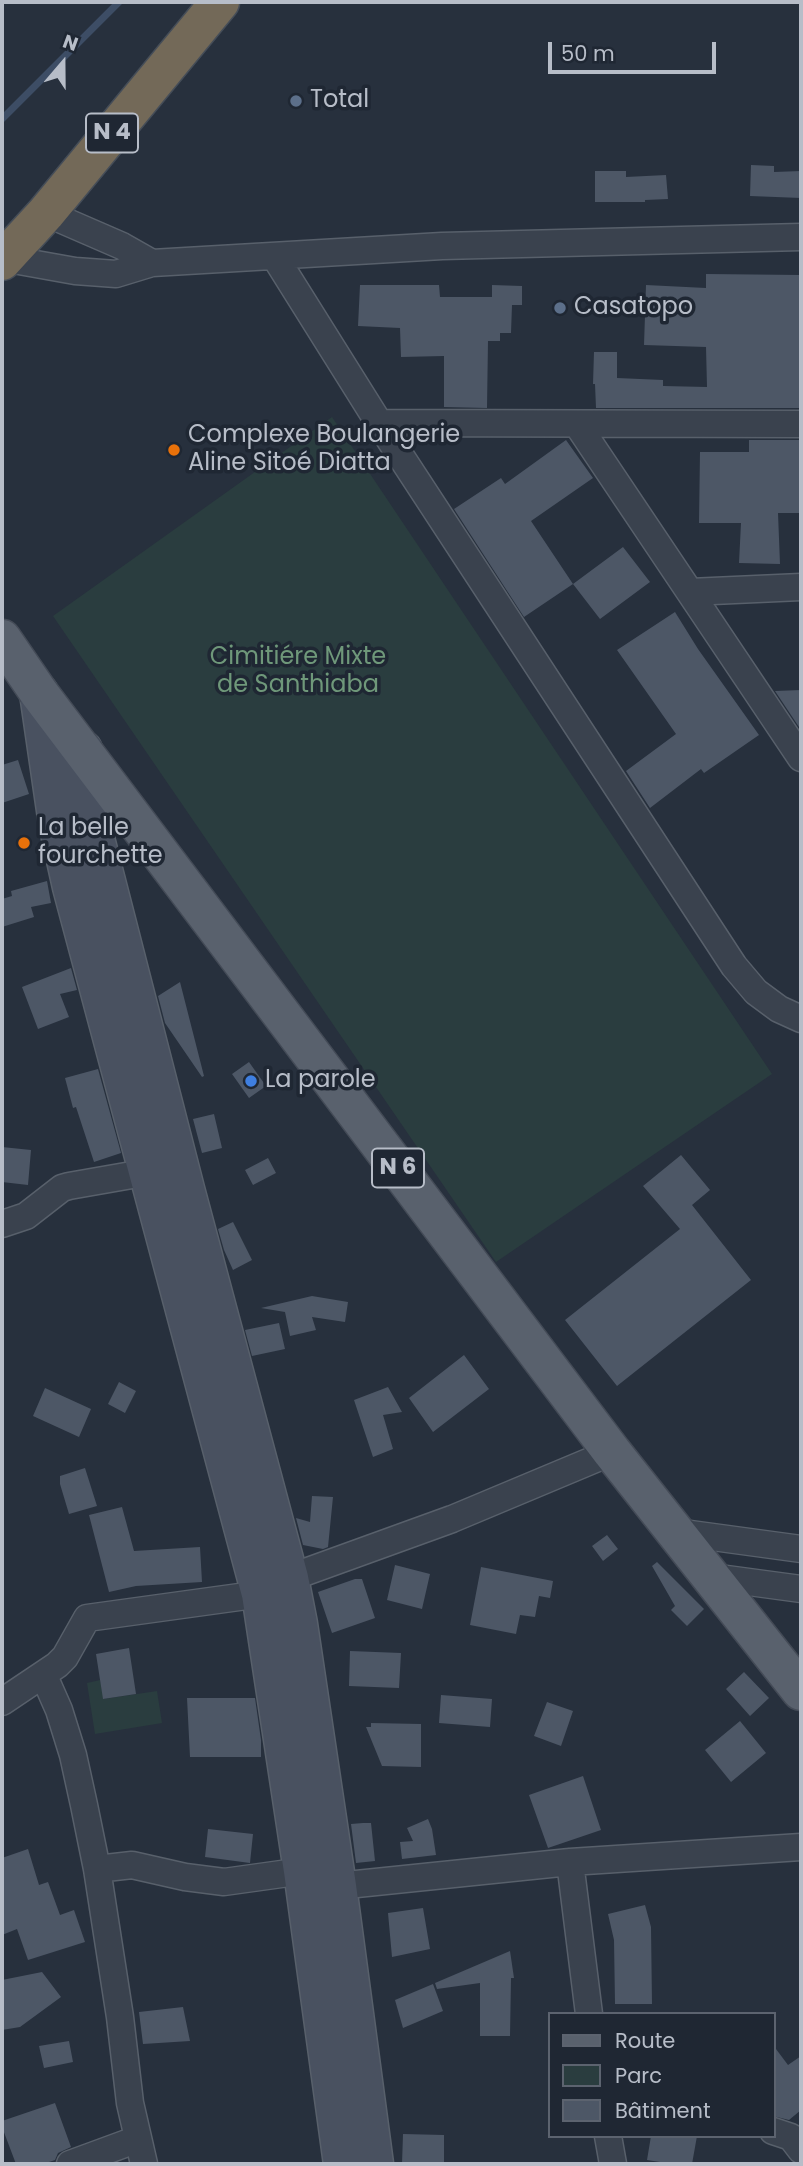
<!DOCTYPE html>
<html>
<head>
<meta charset="utf-8">
<style>
	body { margin:0 }
	#map { position:relative; width:803px; height:2166px; overflow:hidden; background:#27303d; font-family:Poppins,sans-serif }
	canvas { display:block }
	.frame { position:absolute; inset:0; border:4px solid #b7bdc8; pointer-events:none }
	.legend { position:absolute; left:548px; top:2012px; width:228px; height:126px; box-sizing:border-box; background:#1f2733; border:2px solid #5c636f; margin:0; padding:9px 12px; list-style:none; font-size:21px; color:#b7bdc8 }
	.legend li { display:flex; align-items:center; gap:14px; height:35px }
	.legend b { width:35px; border:2px solid #5c636f }
	.north { position:absolute; left:28px; top:28px; width:70px; height:70px; -webkit-text-stroke:5px #1f2733; paint-order:stroke; rotate:20deg; font-size:19px; font-weight:700; line-height:28px; text-align:center; color:#b7bdc8 }
	.north::after { content:''; display:block; margin:auto; width:24px; height:32px; background:#b7bdc8; clip-path:polygon(50% 0,100% 100%,50% 72%,0 100%) }
	.scale { position:absolute; left:548px; top:42px; width:168px; height:32px; box-sizing:border-box; border:4px solid #b7bdc8; border-top:0; padding-left:9px; font-size:21px; line-height:24px; white-space:nowrap; color:#b7bdc8; -webkit-text-stroke:5px #1f2733; paint-order:stroke }
</style>
</head>
<body>
<div id="map">
<canvas width="803" height="2166"></canvas>
<div class="frame"></div>
<ul class="legend">
<li><b style="height:9px;background:#59616d"></b>Route</li>
<li><b style="height:19px;background:#2a3d3f"></b>Parc</li>
<li><b style="height:19px;background:#4d5766"></b>Bâtiment</li>
</ul>
<div class="north">N</div>
<div class="scale">50 m</div>
</div>
<script>
const c = document.querySelector('canvas').getContext('2d');
c.lineJoin = 'round';
function fill(path, color) { c.fillStyle = color; c.fill(path, 'evenodd'); }
const poly = rows => new Path2D(rows.map(r => 'M' + r).join(''));
function strokePath(path, color, width, dash) { c.strokeStyle = color; c.lineWidth = width; c.lineCap = dash ? 'butt' : 'round'; c.setLineDash(dash || []); c.stroke(path); }
function drawText(font, color, halo, rows, align = 'center') {
  c.font = font + ' Poppins,sans-serif'; c.lineWidth = 7; c.setLineDash([]); c.textBaseline = 'middle'; c.strokeStyle = halo; c.fillStyle = color; for (const [text, x, y, turn = 0] of rows) {
    c.save(); c.translate(x, y); c.rotate((+turn || 0) * Math.PI / 180); c.textAlign = isNaN(turn) ? turn : align; if (halo) c.strokeText(text, 0, 0); c.fillText(text, 0, 0); c.restore();
  }
}
fill(poly([
	[332,417,772,1074,496,1262,53,616],
	[100,1680,104,1699,157,1691,162,1723,95,1734,87,1683]
]), '#2a3d3f');
strokePath(poly([
	[2,119,119,2]
]), '#3d4d65', 7);
fill(poly([
	[751,165,774,166,774,172,801,171,801,198,750,196],
	[595,171,626,171,626,177,666,175,668,199,645,200,645,202,595,202],
	[706,274,801,275,801,408,596,408,595,384,593,384,594,352,617,352,617,378,663,380,663,386,707,387,706,347,644,345,646,285,706,288],
	[360,285,439,285,440,297,492,297,492,285,522,286,522,305,512,305,511,333,500,333,500,341,488,341,487,408,444,407,444,356,401,357,400,328,358,326],
	[566,440,593,478,531,521,573,584,524,617,454,509,501,478,505,484],
	[749,440,801,440,801,513,778,513,780,564,739,563,741,523,699,523,700,452,749,452],
	[623,547,650,582,600,619,573,584],
	[675,612,698,649,759,735,704,773,701,769,650,808,626,771,676,734,617,650],
	[801,690,801,730,775,691],
	[18,760,29,794,2,803,2,765],
	[47,881,51,903,31,907,34,917,2,927,2,899,12,896,11,891],
	[71,968,77,990,60,994,69,1017,38,1029,22,987],
	[180,982,204,1076,202,1077,165,1023,158,996],
	[249,1062,266,1086,249,1098,232,1074],
	[98,1069,121,1153,94,1162,76,1107,73,1108,65,1078],
	[214,1114,222,1148,202,1153,193,1119],
	[2,1147,31,1150,28,1185,2,1182],
	[681,1155,710,1190,692,1205,751,1280,617,1386,565,1320,680,1229,643,1186],
	[268,1158,276,1173,253,1185,245,1170],
	[233,1222,252,1260,233,1270,224,1250,218,1229],
	[312,1296,348,1302,345,1322,312,1317,316,1330,290,1336,285,1312,261,1308],
	[279,1323,285,1349,252,1356,245,1330],
	[464,1355,489,1389,433,1432,409,1398],
	[119,1382,136,1391,125,1413,108,1404],
	[388,1387,402,1412,383,1415,393,1449,373,1457,354,1400],
	[45,1388,91,1409,79,1437,33,1416],
	[85,1468,97,1506,69,1514,60,1484,60,1476],
	[312,1496,333,1497,328,1547,323,1549,303,1545,296,1518,310,1522],
	[122,1507,134,1551,200,1547,202,1582,136,1586,109,1592,89,1515],
	[607,1535,618,1549,603,1561,592,1546],
	[657,1562,704,1609,687,1626,671,1610,675,1606,652,1566],
	[395,1565,430,1574,422,1609,387,1600],
	[481,1567,553,1581,550,1598,539,1596,535,1617,520,1615,516,1634,470,1625],
	[355,1579,362,1579,375,1618,332,1633,318,1592],
	[129,1648,136,1694,103,1699,96,1654],
	[350,1651,401,1653,399,1688,349,1686],
	[744,1672,769,1698,750,1716,726,1689],
	[441,1695,492,1699,490,1727,439,1723],
	[187,1698,255,1698,261,1740,261,1757,190,1757],
	[547,1702,573,1711,561,1746,534,1736],
	[740,1721,766,1753,731,1782,705,1750],
	[371,1723,421,1724,421,1767,382,1766,366,1727,371,1727],
	[583,1776,601,1830,548,1848,529,1795],
	[428,1819,432,1829,436,1855,402,1859,400,1842,413,1841,407,1828],
	[363,1823,371,1823,375,1861,356,1863,351,1824],
	[208,1829,253,1834,250,1863,205,1857],
	[28,1849,39,1885,48,1882,60,1915,74,1910,85,1942,28,1960,17,1929,2,1935,2,1858],
	[645,1905,651,1927,652,2004,615,2004,614,1940,608,1914],
	[423,1908,430,1949,392,1957,388,1913],
	[510,1951,514,1978,511,1978,510,2036,480,2036,480,1983,437,1989,435,1983],
	[42,1972,61,1997,20,2027,2,2030,2,1980],
	[433,1984,443,2011,403,2028,395,2000],
	[183,2007,190,2041,143,2044,139,2012],
	[69,2041,73,2062,44,2068,39,2046],
	[773,2045,788,2065,801,2056,801,2110,789,2120,773,2116],
	[55,2103,71,2147,58,2153,55,2160,43,2164,16,2164,2,2127,2,2121],
	[403,2134,444,2135,444,2164,402,2164],
	[651,2136,697,2136,692,2164,673,2164,647,2160]
]), '#4d5766');
const street = poly([
	[46,213,122,246,152,263],
	[275,257,379,423,734,966,756,992,779,1009,801,1019],
	[2,258,75,271,116,274,152,263,442,246,801,237],
	[379,423,801,424],
	[577,424,801,758],
	[690,592,801,587],
	[2,1224,26,1216,62,1188,69,1186,149,1172],
	[676,1532,801,1549],
	[712,1577,801,1589],
	[289,1578,452,1519,612,1452],
	[44,1676,59,1710,73,1755,84,1805,97,1869,120,2017,130,2103,144,2164],
	[2,1702,57,1665,65,1657,87,1618,261,1594],
	[570,1862,589,2014],
	[97,1869,132,1865,185,1877,224,1882,303,1871],
	[337,1886,570,1862,801,1847],
	[773,2131,791,2137,801,2150],
	[608,2136,613,2164],
	[70,2164,138,2139]
]);
const secondary = poly([
	[39,693,58,824,72,887,261,1594,303,1871,343,2164],
	[83,750,91,823,185,1189,289,1578,298,1624,337,1886,374,2164]
]);
const primary = poly([
	[2,639,39,693,612,1452,801,1691]
]);
const highway = poly([
	[2,261,46,213,220,2]
]);
strokePath(street, '#58606b', 29);
strokePath(secondary, '#58606b', 41);
strokePath(primary, '#444b57', 41);
strokePath(highway, '#454d58', 41);
strokePath(street, '#3a424e', 26);
strokePath(secondary, '#495160', 38);
strokePath(primary, '#59616d', 38);
strokePath(highway, '#736958', 38);
for (const [x, y, r, color] of [
	[296,101,7,"#5c6f8a"],
	[560,308,7,"#5c6f8a"],
	[174,450,7,"#e8710a"],
	[24,843,7,"#e8710a"],
	[251,1081,7,"#3f7fe0"]
]) { const dot = new Path2D(); dot.arc(x, y, r, 0, 2 * Math.PI); c.fillStyle = color; c.fill(dot); strokePath(dot, '#1f2733', 2.5); }
for (const [x, y, w] of [
	[112,133,52],
	[398,1168,52]
]) { const box = new Path2D(); box.roundRect(x - w / 2, y - 19.5, w, 39, 5); c.fillStyle = '#1f2733'; c.fill(box); strokePath(box, '#b7bdc8', 2); }
drawText('bold 23px', '#b7bdc8', null, [
	["N 4",112,133],
	["N 6",398,1168]
]);
drawText('24px', '#b7bdc8', '#1f2733', [
	["Total",310,101],
	["Casatopo",574,308],
	["Complexe Boulangerie",188,436],
	["Aline Sitoé Diatta",188,464],
	["La belle",38,829],
	["fourchette",38,857],
	["La parole",265,1081]
], 'left');
drawText('24px', '#6f987a', '#1f2733', [
	["Cimitiére Mixte",298,658],
	["de Santhiaba",298,686]
]);
</script>
</body>
</html>
